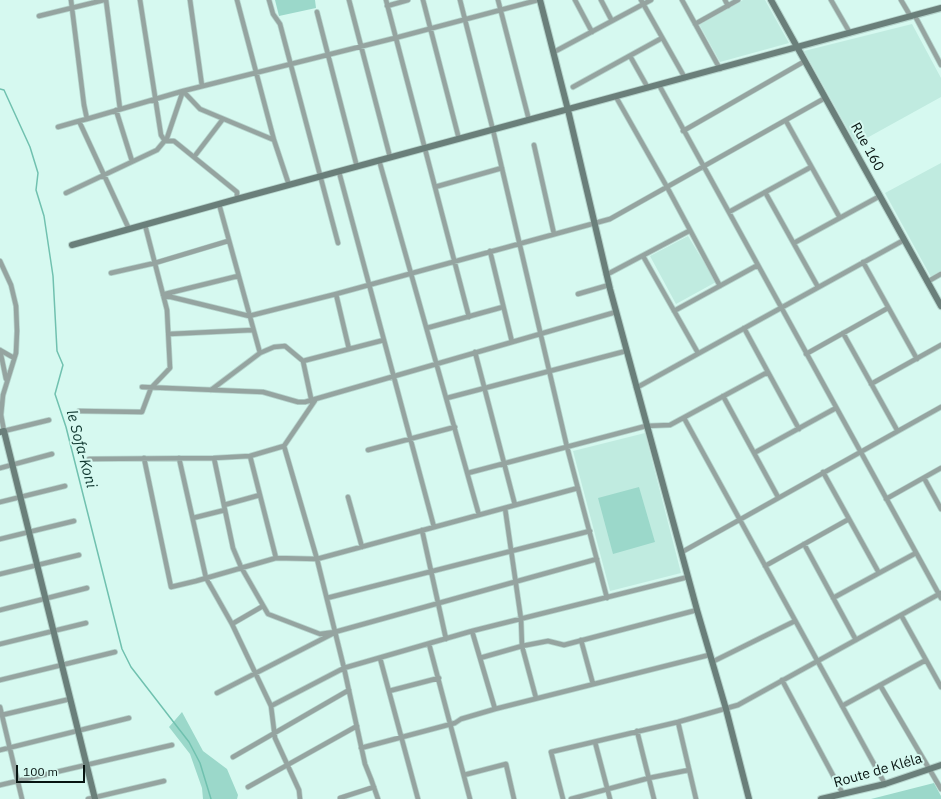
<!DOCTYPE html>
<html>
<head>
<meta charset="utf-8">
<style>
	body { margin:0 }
	#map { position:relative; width:941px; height:799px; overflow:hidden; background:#d6f9f0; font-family:"IBM Plex Sans",sans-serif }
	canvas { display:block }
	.scale { position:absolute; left:16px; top:765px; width:69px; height:18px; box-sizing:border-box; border:2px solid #071411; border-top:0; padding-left:5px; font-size:12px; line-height:14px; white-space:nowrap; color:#071411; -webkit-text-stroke:3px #d6f9f0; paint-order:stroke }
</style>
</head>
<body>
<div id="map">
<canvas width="941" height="799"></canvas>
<div class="scale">100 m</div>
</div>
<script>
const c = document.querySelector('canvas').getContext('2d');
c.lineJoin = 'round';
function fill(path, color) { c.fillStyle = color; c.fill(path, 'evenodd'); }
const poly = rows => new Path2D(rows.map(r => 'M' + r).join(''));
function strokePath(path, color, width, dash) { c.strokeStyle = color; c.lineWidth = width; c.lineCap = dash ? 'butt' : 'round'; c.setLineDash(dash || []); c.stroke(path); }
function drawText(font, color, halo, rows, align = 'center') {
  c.font = font + ' "IBM Plex Sans",sans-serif'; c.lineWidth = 4; c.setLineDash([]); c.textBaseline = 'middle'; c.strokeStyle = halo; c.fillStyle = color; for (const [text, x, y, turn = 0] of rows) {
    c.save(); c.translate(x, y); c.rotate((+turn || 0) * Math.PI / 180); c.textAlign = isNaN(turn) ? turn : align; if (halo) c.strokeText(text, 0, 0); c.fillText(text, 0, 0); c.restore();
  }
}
fill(poly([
	[743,0,765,0,789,43,720,62,699,24],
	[912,24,941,78,941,97,856,144,804,51],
	[941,163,941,271,931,277,885,193],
	[688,236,716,282,676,304,650,256],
	[645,433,681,573,610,591,573,451]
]), '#c0ebe0');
fill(poly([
	[275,0,315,0,316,8,279,16],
	[639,487,655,542,613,554,598,498],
	[182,712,203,751,227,769,238,795,237,799,203,799,202,788,190,754,169,727],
	[934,783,941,796,941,799,871,799]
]), '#9bd8ca');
strokePath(poly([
	[0,89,4,90,30,147,38,173,36,190,44,216,53,276,57,351,63,365,55,394,66,427,122,649,131,667,189,742,200,763,211,799]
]), '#70c1af', 1.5);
const street = poly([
	[71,0,84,105,87,119,79,121,129,229],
	[106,0,120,109],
	[140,0,161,135,165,141,174,141,237,192,237,199],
	[190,0,202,86],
	[237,0,274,140,289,185],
	[269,0,273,14,280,24,338,243],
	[349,0,390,157],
	[386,0,469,317],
	[423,0,459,139],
	[460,0,493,130,567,447,607,598],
	[498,0,529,120],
	[575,0,592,32],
	[601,0,612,21],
	[641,0,685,78],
	[682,0,720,69],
	[725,0,728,6],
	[831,0,850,33],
	[901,0,911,17],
	[387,6,408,0],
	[317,12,357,167],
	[39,16,104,0],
	[915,16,941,65],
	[695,24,738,0],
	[554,52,651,0],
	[630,56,648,88],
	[659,85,941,598],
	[573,87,662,38],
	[616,97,667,187,720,286],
	[116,110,132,161],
	[87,119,183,91,395,38,538,0],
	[786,121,840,218],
	[58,127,79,121],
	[683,131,805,61],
	[534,145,554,234],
	[194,157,223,119],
	[379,160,479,515],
	[339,172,434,527],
	[435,187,502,168],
	[765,192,818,287],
	[66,193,157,150,167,138,183,91,200,109,274,140],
	[219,204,260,353],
	[729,212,811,167],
	[794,243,880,196],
	[490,251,512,342],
	[643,256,698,353],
	[0,261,11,285,16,306,17,331,16,353,3,395,1,415,4,431,49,420],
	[863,262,917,359],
	[111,273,155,263,228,241],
	[606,275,689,231],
	[927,282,941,274],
	[165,294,238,276],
	[336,294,349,349],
	[578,294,609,285],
	[163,295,249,316,336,294,610,219,825,98],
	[674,311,758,265],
	[427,328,503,307],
	[744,328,799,429],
	[843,333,897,430],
	[169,334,253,330],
	[0,350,6,379],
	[0,350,14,358],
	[475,352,515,505],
	[806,354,888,308],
	[303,361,384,340],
	[871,384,941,345],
	[142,387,263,392,298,402,305,402,616,312],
	[636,388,904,240],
	[211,390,260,353,274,347,285,346,303,361,312,403],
	[723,396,778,497],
	[447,398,626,351],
	[79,411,142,412,151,388,170,368,167,310,145,225],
	[684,418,885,784],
	[284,446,317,559,344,668,365,764,371,779,378,799],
	[368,450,455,427],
	[754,453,836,408],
	[144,458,171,587,196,581,276,558,250,456],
	[179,458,206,578,232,624,271,706,275,738,299,790,300,799],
	[214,458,233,548,241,567,268,614,320,634,335,632,597,559],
	[89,459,214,458,250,456,284,446,316,399],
	[0,468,52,454],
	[823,472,879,573],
	[468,473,646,426,670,425,768,372],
	[924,478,941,509],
	[348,497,362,547],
	[886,499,941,468],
	[0,502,65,486],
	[224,505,260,495],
	[505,508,521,619,522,646,536,698],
	[193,518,225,510],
	[422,530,446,639],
	[0,539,74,521],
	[804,544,856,640],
	[682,552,941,407],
	[276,558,317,559,578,488],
	[765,566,849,519],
	[0,574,79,555],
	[327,598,590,531],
	[833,598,916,553],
	[0,610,87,588],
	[901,615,941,687],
	[232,624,263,606],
	[472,631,495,709],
	[581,640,593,684],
	[0,644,86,623],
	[429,644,470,799],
	[380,658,418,799],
	[480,658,522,646,548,641,564,645,697,610],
	[712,662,795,621],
	[0,680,115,652],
	[782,680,843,794],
	[880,685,941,789],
	[389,691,439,678],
	[217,693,332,634],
	[271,706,344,668,472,631,688,577],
	[842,706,926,660],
	[0,707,22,799],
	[2,715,70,699],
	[678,722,696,799],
	[637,731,654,799],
	[595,742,610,799],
	[361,748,455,723,461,719,495,709,709,655],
	[0,750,129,718],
	[233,757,349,690],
	[464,775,506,764,514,799],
	[0,785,172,745],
	[248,787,357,726],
	[340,798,374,787],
	[88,799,164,781],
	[563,799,551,752,678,722,738,705,941,593],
	[571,799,649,778,689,770]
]);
const secondary = poly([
	[540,0,568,110,610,289,697,610,726,709,749,799],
	[771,0,941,306],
	[72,245,237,199,941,8],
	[0,432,4,431,95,799],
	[821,799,885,784,941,765]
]);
strokePath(street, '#b5d4cc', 6);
strokePath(secondary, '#b5d4cc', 8);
strokePath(street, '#95a4a0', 4.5);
strokePath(secondary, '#6a7f7a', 6);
drawText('14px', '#071411', '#d6f9f0', [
	["Rue 160",867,147,61],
	["Route de Kléla",878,771,-16]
]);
drawText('italic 15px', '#0d352d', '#d6f9f0', [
	["le Sofa-Koni",81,449,75]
]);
</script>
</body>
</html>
